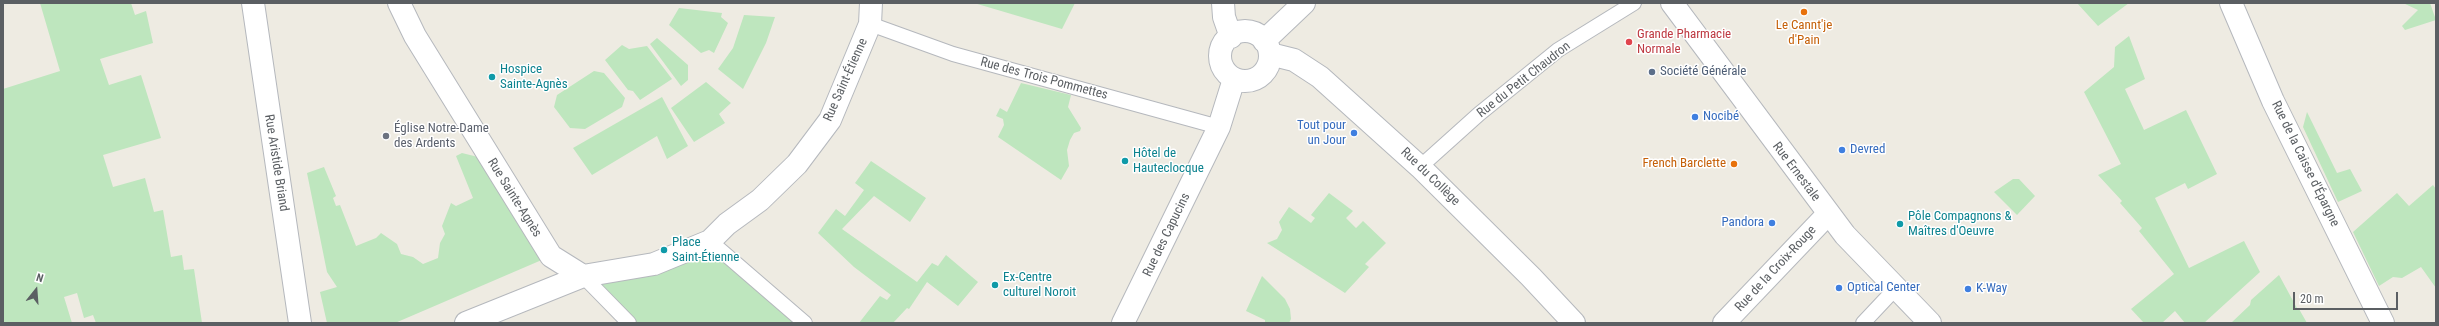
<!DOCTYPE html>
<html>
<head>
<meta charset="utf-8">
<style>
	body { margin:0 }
	#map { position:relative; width:2439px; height:326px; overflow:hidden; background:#eeebe2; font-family:"Roboto Condensed",sans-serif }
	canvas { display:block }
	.frame { position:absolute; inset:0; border:4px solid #5b5f63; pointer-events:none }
	.north { position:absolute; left:16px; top:270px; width:40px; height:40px; -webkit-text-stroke:3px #fff; paint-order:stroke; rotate:17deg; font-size:11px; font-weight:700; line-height:16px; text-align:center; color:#5b5f63 }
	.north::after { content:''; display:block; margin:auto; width:14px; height:18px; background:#5b5f63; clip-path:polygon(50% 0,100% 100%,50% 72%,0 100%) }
	.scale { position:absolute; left:2293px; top:292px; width:105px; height:18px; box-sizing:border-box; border:2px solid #5b5f63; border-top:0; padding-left:5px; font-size:12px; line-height:14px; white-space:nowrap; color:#5b5f63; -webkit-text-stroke:3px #fff; paint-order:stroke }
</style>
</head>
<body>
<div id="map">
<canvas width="2439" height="326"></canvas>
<div class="frame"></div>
<div class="north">N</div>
<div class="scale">20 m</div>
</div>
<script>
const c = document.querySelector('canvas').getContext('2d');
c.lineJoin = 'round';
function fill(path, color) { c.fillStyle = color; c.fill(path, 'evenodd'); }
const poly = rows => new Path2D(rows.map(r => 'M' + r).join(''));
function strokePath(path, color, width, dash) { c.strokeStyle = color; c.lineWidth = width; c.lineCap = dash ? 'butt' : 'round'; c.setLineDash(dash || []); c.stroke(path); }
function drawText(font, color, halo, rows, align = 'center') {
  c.font = font + ' "Roboto Condensed",sans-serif'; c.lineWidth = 3; c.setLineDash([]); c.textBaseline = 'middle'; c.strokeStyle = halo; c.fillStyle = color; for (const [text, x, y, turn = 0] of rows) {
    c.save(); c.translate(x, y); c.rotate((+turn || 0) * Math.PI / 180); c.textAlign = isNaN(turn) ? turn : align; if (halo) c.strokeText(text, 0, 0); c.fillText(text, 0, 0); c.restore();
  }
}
fill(poly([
	[40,3,131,3,135,15,146,11,153,43,100,59,109,85,141,75,161,138,103,155,113,187,145,178,154,212,163,210,171,257,182,255,184,270,194,269,202,323,96,323,93,315,84,318,77,293,64,297,72,323,3,323,3,89,60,71],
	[974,3,1075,3,1062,29],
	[2077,3,2129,3,2098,26],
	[2403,3,2430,3,2436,20,2405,30,2402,26,2418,10],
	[679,8,722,13,721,17,728,23,714,53,709,50,701,53,669,25],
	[744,15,775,17,766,43,743,89,718,69,733,48],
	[2129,36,2145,79,2125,89,2144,130,2186,110,2217,174,2188,189,2185,183,2155,198,2189,268,2244,241,2260,272,2204,323,2185,323,2175,311,2162,323,2144,323,2131,309,2174,274,2139,231,2142,228,2120,203,2122,201,2098,175,2121,164,2084,92,2114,67,2115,47],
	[657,38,688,65,688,80,681,86,650,44],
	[622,45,629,49,647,46,672,79,640,100,633,91,628,90,605,60],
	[594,71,604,73,625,98,622,107,585,129,570,128,554,107,557,95],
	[706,82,731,103,719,114,725,123,694,142,671,108],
	[1021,83,1071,95,1068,107,1081,128,1080,131,1074,133,1070,140,1067,150,1069,166,1061,180,998,137,1004,125,1003,119,996,116,1000,108,1007,112],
	[662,97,688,146,667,159,657,136,592,175,573,148],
	[2307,112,2337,173,2350,169,2362,191,2338,202,2303,127],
	[462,153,482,158,551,256,395,323,327,323,320,292,337,287,327,272,307,173,324,167,336,196,333,198,336,206,340,205,356,246,376,238,381,233,397,244,401,254,413,257,423,264,438,258,440,243,445,234,442,226,451,203,456,206,473,198,456,156],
	[871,161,926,198,910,222,874,196,842,229,917,282,932,263,938,266,946,255,978,282,958,306,927,282,909,309,907,308,893,323,859,323,880,296,887,300,891,295,854,267,818,233,836,209,845,216,864,190,855,183],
	[2013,179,2019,179,2035,196,2017,215,1994,192],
	[2433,185,2436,189,2436,288,2421,267,2402,278,2393,277,2379,286,2353,232,2397,193,2409,206],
	[1329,193,1353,211,1346,218,1356,228,1363,221,1386,243,1365,264,1369,267,1345,293,1267,243,1277,239,1282,230,1279,222,1289,207,1311,223,1315,218,1311,215],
	[710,241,805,323,629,323,583,276],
	[2279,275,2298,310,2299,309,2307,323,2231,323,2250,305,2251,300],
	[1262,276,1285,299,1290,309,1291,319,1289,323,1265,323,1265,320,1246,311]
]), '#bee6be');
const service = poly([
	[870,24,953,54,1219,127],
	[1420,167,1479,114,1558,50,1634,3],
	[710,241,805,323],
	[583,276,629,323],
	[1863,323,1895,289]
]);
const minor = poly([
	[399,3,415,36,551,256,583,276],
	[1223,3,1224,17,1231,37],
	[2231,3,2273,101,2383,323],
	'1220 56a25 25 0 1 1 50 0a25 25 0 1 1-50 0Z',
	[1264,41,1304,3],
	[1270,54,1294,60,1320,77,1420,167,1531,277,1574,323],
	[466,323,583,276,654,264,710,241,727,224,760,200,797,164,830,120,870,24,871,3],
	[1123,323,1219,127,1234,79],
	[1724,323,1828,214]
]);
const tertiary = poly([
	[253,3,300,323],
	[1672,3,1845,235,1930,323]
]);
strokePath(service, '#b5b8bd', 16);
strokePath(minor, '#b5b8bd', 24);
strokePath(tertiary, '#b5b8bd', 24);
strokePath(service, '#fff', 14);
strokePath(minor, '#fff', 22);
strokePath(tertiary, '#fff', 22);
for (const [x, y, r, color] of [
	[1804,12,4,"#e8710a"],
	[1629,42,4,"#e0444e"],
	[1652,72,4,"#5c6f8a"],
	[492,77,4,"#0f9aa8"],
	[1695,117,4,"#3f7fe0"],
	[1354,133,4,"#3f7fe0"],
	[386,136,4,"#6b7280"],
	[1842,150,4,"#3f7fe0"],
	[1125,161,4,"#0f9aa8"],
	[1734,164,4,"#e8710a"],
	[1772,223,4,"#3f7fe0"],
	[1900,224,4,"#0f9aa8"],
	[664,250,4,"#0f9aa8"],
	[995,285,4,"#0f9aa8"],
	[1839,288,4,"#3f7fe0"],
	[1968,289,4,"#3f7fe0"]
]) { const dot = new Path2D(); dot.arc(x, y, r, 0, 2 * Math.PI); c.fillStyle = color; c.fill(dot); strokePath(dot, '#fff', 1.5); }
drawText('13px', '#c56008', '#fff', [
	["Le Cannt'je",1804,26],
	["d'Pain",1804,41],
	["French Barclette",1726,164,"right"]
]);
drawText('13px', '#be3a42', '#fff', [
	["Grande Pharmacie",1637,35],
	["Normale",1637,50]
], 'left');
drawText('13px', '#0d838f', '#fff', [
	["Hospice",500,70],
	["Sainte-Agnès",500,85],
	["Hôtel de",1133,154],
	["Hauteclocque",1133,169],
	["Pôle Compagnons &",1908,217],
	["Maîtres d'Oeuvre",1908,232],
	["Place",672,243],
	["Saint-Étienne",672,258],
	["Ex-Centre",1003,278],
	["culturel Noroit",1003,293]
], 'left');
drawText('13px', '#4e5e75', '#fff', [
	["Société Générale",1660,72]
], 'left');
drawText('13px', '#5b5f63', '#fff', [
	["Rue des Trois Pommettes",1044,79,15],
	["Rue Saint-Étienne",846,80,-66],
	["Rue du Petit Chaudron",1524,80,-38],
	["Rue Aristide Briand",276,163,81],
	["Rue de la Caisse d'Épargne",2305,164,64],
	["Rue Ernestale",1796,172,53],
	["Rue du Collège",1430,177,44],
	["Rue Sainte-Agnès",514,198,58],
	["Rue des Capucins",1167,235,-64],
	["Rue de la Croix-Rouge",1776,269,-47]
]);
drawText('13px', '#366cbe', '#fff', [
	["Nocibé",1703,117],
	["Tout pour",1346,126,"right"],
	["un Jour",1346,141,"right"],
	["Devred",1850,150],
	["Pandora",1764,223,"right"],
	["Optical Center",1847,288],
	["K-Way",1976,289]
], 'left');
drawText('13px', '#5b616d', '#fff', [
	["Église Notre-Dame",394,129],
	["des Ardents",394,144]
], 'left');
</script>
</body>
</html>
